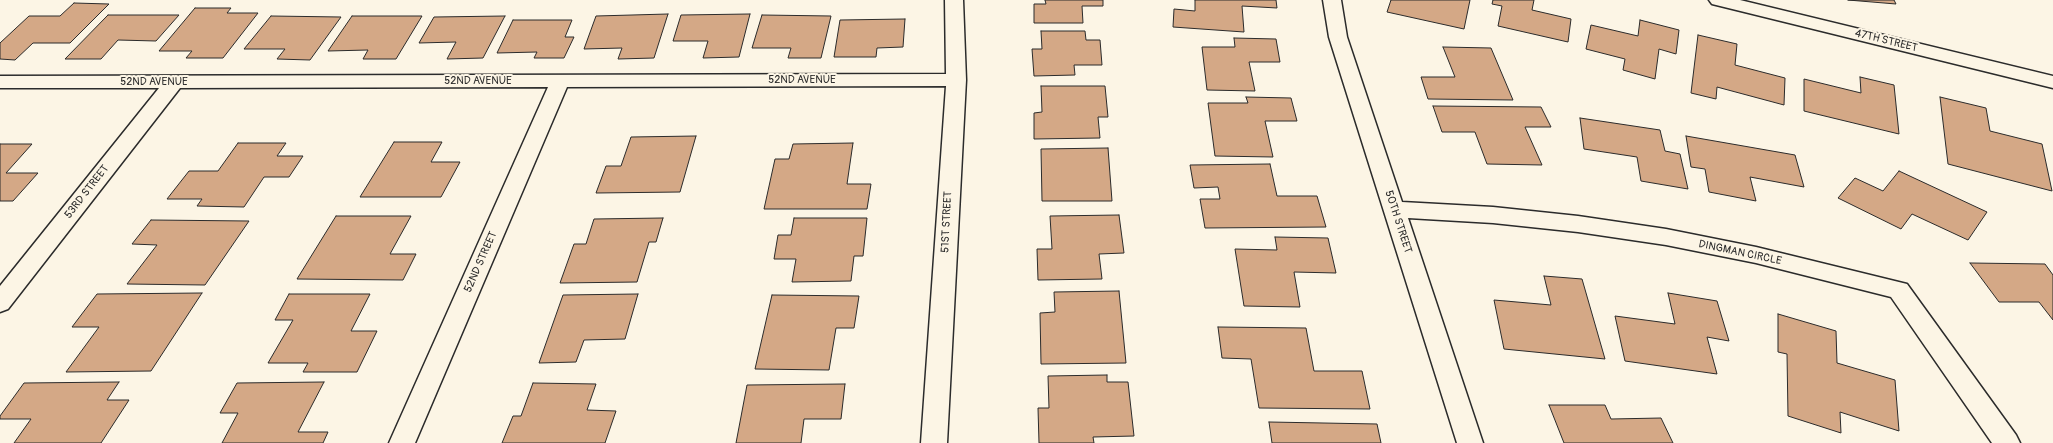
<!DOCTYPE html>
<html>
<head>
<meta charset="utf-8">
<style>
	body { margin:0 }
	canvas { display:block; background:#fcf5e5 }
</style>
</head>
<body>
<canvas width="2053" height="443"></canvas>
<script>
const c = document.querySelector('canvas').getContext('2d');
c.lineJoin = 'round';
function fill(path, color) { c.fillStyle = color; c.fill(path, 'evenodd'); }
const poly = rows => new Path2D(rows.map(r => 'M' + r).join(''));
function strokePath(path, color, width, dash) { c.strokeStyle = color; c.lineWidth = width; c.lineCap = dash ? 'butt' : 'round'; c.setLineDash(dash || []); c.stroke(path); }
function drawText(font, color, halo, rows, align = 'center') {
  c.font = font + ' Pangolin,sans-serif'; c.lineWidth = 4; c.setLineDash([]); c.textBaseline = 'middle'; c.strokeStyle = halo; c.fillStyle = color; for (const [text, x, y, turn = 0] of rows) {
    c.save(); c.translate(x, y); c.rotate((+turn || 0) * Math.PI / 180); c.textAlign = isNaN(turn) ? turn : align; if (halo) c.strokeText(text, 0, 0); c.fillText(text, 0, 0); c.restore();
  }
}
const building = poly([
	[1045,0,1103,0,1103,6,1082,6,1083,23,1034,23,1034,4,1046,4,1045,0],
	[1195,0,1276,0,1277,8,1242,6,1244,32,1173,27,1174,9,1195,11,1195,0],
	[1391,0,1470,0,1464,29,1387,12,1391,0],
	[1493,0,1534,0,1532,10,1571,19,1568,42,1498,26,1502,6,1492,4,1493,0],
	[1848,0,1894,0,1896,4,1848,0],
	[74,3,109,4,70,43,33,43,15,60,0,59,0,43,29,16,60,16,74,3],
	[195,8,231,8,227,13,258,13,223,58,186,58,192,51,159,51,195,8],
	[668,14,654,58,618,59,622,48,584,49,596,16,668,14],
	[750,14,739,57,703,58,708,41,673,41,681,15,750,14],
	[108,15,179,15,156,41,118,40,101,59,65,59,108,15],
	[762,15,831,16,821,58,788,58,791,48,752,48,762,15],
	[271,16,341,17,310,60,277,59,285,49,244,49,271,16],
	[352,16,422,16,396,59,363,59,368,50,328,51,352,16],
	[505,16,483,58,447,59,456,42,419,43,434,17,505,16],
	[905,19,903,47,877,48,876,57,834,57,840,20,905,19],
	[513,20,572,20,565,37,574,37,564,58,534,58,537,52,497,53,513,20],
	[1640,20,1679,30,1676,54,1659,49,1655,79,1623,70,1625,59,1586,49,1591,25,1638,36,1640,20],
	[1041,31,1085,31,1086,40,1100,40,1102,65,1074,65,1075,75,1034,76,1032,49,1042,49,1041,31],
	[1698,35,1737,44,1735,65,1785,78,1784,105,1717,87,1716,99,1691,93,1698,35],
	[1234,38,1276,39,1280,62,1249,62,1255,91,1207,90,1202,47,1235,47,1234,38],
	[1443,47,1491,48,1513,100,1428,99,1421,77,1455,77,1443,47],
	[1860,77,1894,85,1899,134,1804,111,1804,79,1861,93,1860,77],
	[1041,86,1105,86,1108,117,1098,117,1100,138,1034,139,1034,113,1042,112,1041,86],
	[1246,97,1291,98,1297,121,1265,121,1273,157,1215,156,1208,103,1248,103,1246,97],
	[1940,97,1986,108,1990,131,2042,144,2052,191,1948,164,1940,97],
	[1433,106,1541,107,1551,127,1525,127,1542,165,1487,164,1475,132,1442,132,1433,106],
	[1580,118,1660,130,1665,151,1680,154,1688,189,1641,181,1637,157,1584,149,1580,118],
	[696,136,680,192,596,193,606,166,621,166,631,137,696,136],
	[1686,136,1795,155,1804,187,1750,177,1756,201,1709,192,1705,169,1691,167,1686,136],
	[394,142,442,142,431,162,460,162,441,197,360,197,394,142],
	[238,143,286,143,277,156,303,156,289,177,264,177,244,207,197,206,202,199,167,199,189,171,218,171,238,143],
	[853,143,847,184,871,184,867,209,764,209,775,159,789,159,793,144,853,143],
	[0,144,32,144,6,173,38,173,13,201,0,201,0,144],
	[1108,148,1112,201,1042,201,1041,149,1108,148],
	[1270,164,1277,196,1317,196,1326,227,1205,228,1200,199,1220,199,1218,187,1194,188,1190,165,1270,164],
	[1899,171,1987,212,1968,240,1912,214,1901,229,1838,198,1855,178,1883,191,1899,171],
	[1119,215,1124,253,1099,254,1102,279,1038,280,1037,249,1052,249,1050,216,1119,215],
	[336,216,411,216,390,254,416,254,403,280,297,279,336,216],
	[663,218,656,242,649,242,637,282,560,283,574,244,586,244,594,219,663,218],
	[794,218,867,218,863,256,854,256,851,281,792,282,796,259,774,259,778,235,791,235,794,218],
	[151,220,249,221,205,285,127,284,157,245,132,244,151,220],
	[1275,237,1328,238,1336,273,1294,272,1300,307,1244,306,1235,249,1277,250,1275,237],
	[1970,263,2045,264,2053,275,2053,320,2039,302,1999,302,1970,263],
	[1544,276,1582,279,1605,359,1504,349,1494,300,1551,305,1544,276],
	[1119,291,1126,363,1041,364,1040,313,1055,312,1054,292,1119,291],
	[202,293,151,371,66,372,99,327,72,327,97,294,202,293],
	[1668,293,1717,301,1729,341,1707,337,1717,374,1625,361,1615,316,1675,324,1668,293],
	[289,294,370,294,351,331,377,331,357,372,303,372,308,363,268,363,293,320,275,320,289,294],
	[638,294,625,339,584,340,576,362,539,363,563,295,638,294],
	[772,295,859,296,854,328,836,328,829,370,755,369,772,295],
	[1778,314,1836,331,1837,363,1895,380,1899,431,1840,412,1841,433,1788,416,1787,354,1778,352,1778,314],
	[1218,327,1306,328,1314,371,1362,371,1370,409,1259,408,1251,359,1222,358,1218,327],
	[1107,375,1107,382,1128,382,1134,436,1093,437,1094,443,1039,443,1038,408,1049,408,1048,376,1107,375],
	[119,382,107,400,129,400,101,443,14,443,31,419,0,419,0,416,24,383,119,382],
	[324,382,298,432,328,432,323,443,222,443,238,413,220,413,237,383,324,382],
	[533,383,596,384,587,410,616,411,605,443,502,443,513,416,521,416,533,383],
	[845,384,841,419,804,419,801,443,736,443,747,385,845,384],
	[1549,405,1605,405,1611,419,1661,418,1673,443,1564,443,1549,405],
	[1269,422,1377,424,1381,443,1272,443,1269,422]
]);
fill(building, '#d4a886');
strokePath(building, '#2b2b2b', 1);
const street = poly([
	[945,0,963,0,966,80,947,443,921,443,946,86,567,87,415,443,389,443,548,87,180,88,8,309,0,312,0,286,159,88,0,88,0,76,946,74,945,0],
	[1323,0,1341,0,1347,37,1402,202,1493,207,1578,216,1666,229,1756,247,1907,284,2016,435,2020,443,1992,443,1891,297,1756,263,1666,245,1578,232,1493,223,1408,218,1483,443,1457,443,1329,37,1323,0]
]);
const secondary = poly([
	[1709,0,1740,0,2053,76,2053,88,1712,4,1709,0]
]);
strokePath(street, '#2b2b2b', 3);
strokePath(secondary, '#2b2b2b', 3);
fill(street, '#fcf5e5');
fill(secondary, '#fcf5e5');
drawText('11px', '#2b2b2b', '#fcf5e5', [
	["47TH STREET",1886,41,14],
	["52ND AVENUE",802,80],
	["52ND AVENUE",478,81],
	["52ND AVENUE",154,82],
	["53RD STREET",87,192,-52],
	["51ST STREET",947,222,-87],
	["50TH STREET",1398,222,72],
	["DINGMAN CIRCLE",1740,253,12],
	["52ND STREET",481,262,-66]
]);
</script>
</body>
</html>
